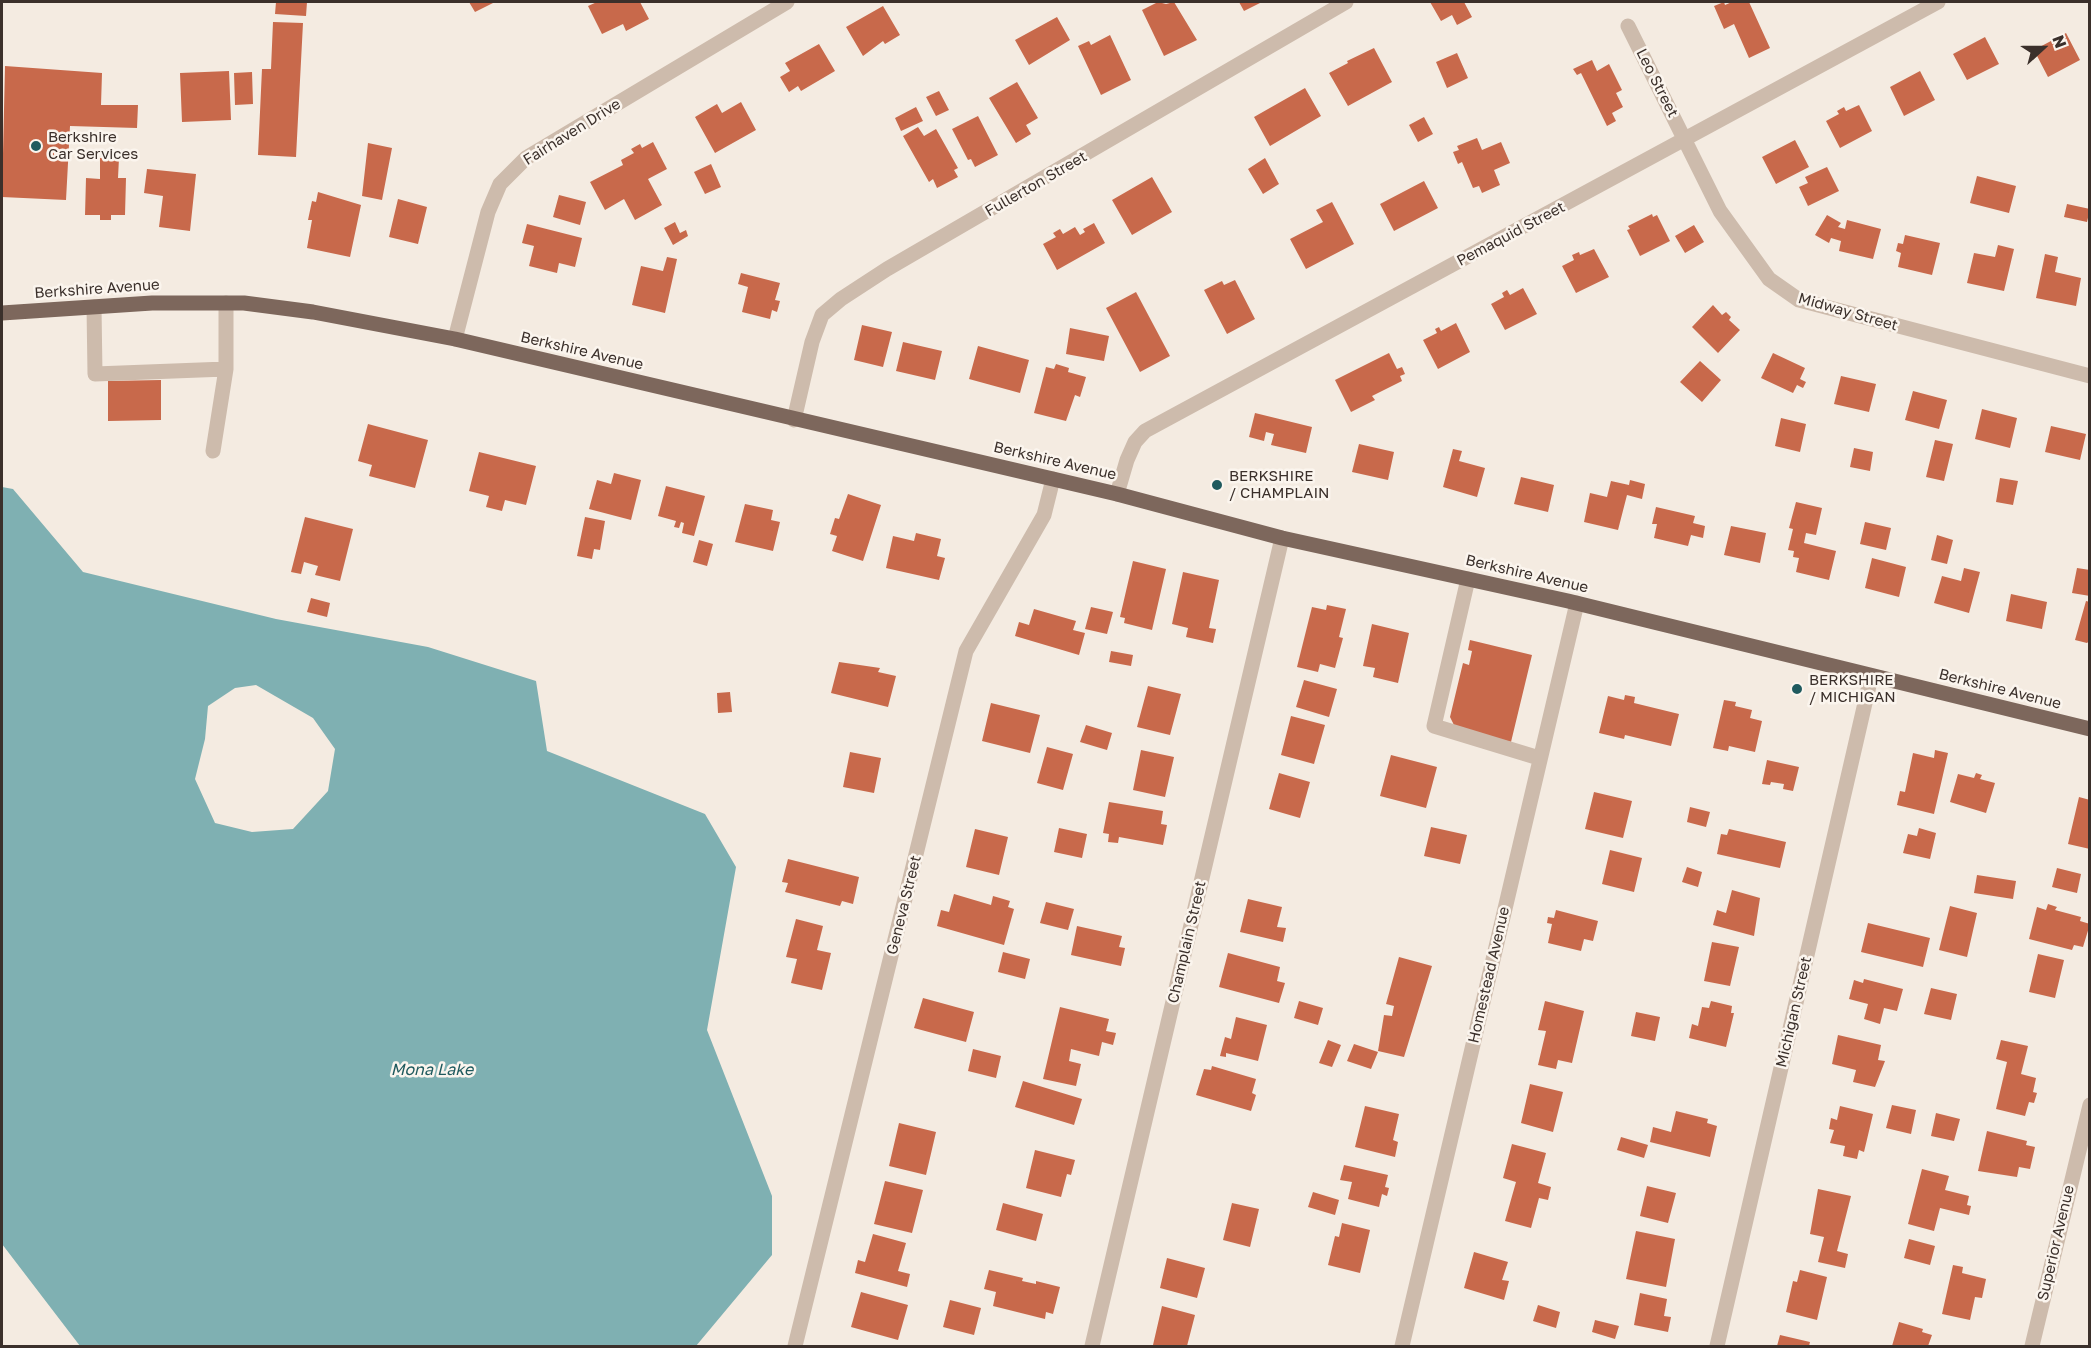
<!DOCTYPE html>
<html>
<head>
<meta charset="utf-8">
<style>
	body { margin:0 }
	#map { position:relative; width:2091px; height:1348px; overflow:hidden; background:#f4ebe1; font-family:"Golos Text",sans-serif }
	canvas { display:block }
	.frame { position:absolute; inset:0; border:3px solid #3b302b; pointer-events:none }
	.north { position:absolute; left:2013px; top:18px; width:60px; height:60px; -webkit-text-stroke:4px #fbf5ee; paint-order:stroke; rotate:69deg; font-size:16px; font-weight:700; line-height:24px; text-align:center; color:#3b302b }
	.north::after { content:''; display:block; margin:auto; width:21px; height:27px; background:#3b302b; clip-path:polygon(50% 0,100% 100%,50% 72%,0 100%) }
</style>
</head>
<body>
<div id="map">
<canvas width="2091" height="1348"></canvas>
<div class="frame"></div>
<div class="north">N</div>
</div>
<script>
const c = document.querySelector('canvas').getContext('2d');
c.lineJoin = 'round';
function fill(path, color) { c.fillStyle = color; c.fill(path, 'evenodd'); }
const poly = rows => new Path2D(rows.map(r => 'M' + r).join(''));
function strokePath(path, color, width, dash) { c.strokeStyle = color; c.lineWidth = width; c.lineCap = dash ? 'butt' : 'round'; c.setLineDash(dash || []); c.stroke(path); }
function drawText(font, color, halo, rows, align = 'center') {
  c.font = font + ' "Golos Text",sans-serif'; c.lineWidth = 5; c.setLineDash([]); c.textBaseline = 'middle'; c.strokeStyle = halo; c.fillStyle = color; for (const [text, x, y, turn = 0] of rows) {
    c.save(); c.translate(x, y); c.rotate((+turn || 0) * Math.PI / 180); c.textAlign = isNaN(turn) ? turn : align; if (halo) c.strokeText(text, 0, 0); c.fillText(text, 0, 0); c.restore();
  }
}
fill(poly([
	[2,487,13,489,83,572,276,619,428,647,536,681,547,751,705,814,736,867,707,1030,772,1196,772,1255,696,1346,80,1346,2,1244],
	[256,685,313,718,335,749,328,791,293,829,252,832,215,823,195,779,205,739,208,706,235,688]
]), '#7fb0b2');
fill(poly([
	[276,2,307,2,306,16,275,14],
	[469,2,495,2,475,12],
	[597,2,640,2,649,19,626,31,623,24,602,34,588,6],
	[1158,2,1166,4,1174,2,1197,40,1164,56,1142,10],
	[1239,2,1262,2,1244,11],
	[1430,2,1464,2,1472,17,1457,25,1452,15,1441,21],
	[1724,2,1725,5,1732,2,1749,2,1770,48,1749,58,1734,24,1724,29,1714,6],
	[883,6,900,35,885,44,883,41,863,56,846,27],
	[1057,17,1070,40,1029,65,1015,40],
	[273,22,303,23,296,157,258,155,262,69,271,69],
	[2066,33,2080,60,2048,77,2034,50],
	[1110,35,1131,80,1101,95,1078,46,1089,41,1091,45],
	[1985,37,1999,64,1967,80,1953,54],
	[819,44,835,71,801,91,798,86,789,92,780,77,790,71,785,63],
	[1374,48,1392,82,1348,106,1329,73,1348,63,1347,61],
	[1457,53,1468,78,1447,88,1436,62],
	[1592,60,1597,71,1609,64,1622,90,1616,93,1623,107,1612,113,1616,121,1607,126,1581,73,1577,75,1573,69],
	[5,66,102,73,101,105,138,105,137,128,70,126,66,200,2,197],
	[229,71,231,120,182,122,180,73],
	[1920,71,1935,100,1904,116,1890,87],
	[252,72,253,104,235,105,234,73],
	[1017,82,1038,118,1026,125,1031,134,1016,143,989,98],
	[1305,88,1321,116,1270,146,1254,117],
	[939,91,949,110,936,116,926,97],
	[741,102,756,130,715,153,695,117,717,104,722,113],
	[1859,105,1872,131,1840,148,1826,121,1839,114,1837,111,1844,107,1846,111],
	[916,107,923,121,901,131,895,118],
	[978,116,998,155,975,167,971,159,968,160,952,129],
	[1424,117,1433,134,1418,142,1409,125],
	[918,127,924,136,936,129,958,168,954,170,958,177,937,188,933,179,929,182,903,136],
	[1477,138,1482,150,1501,142,1510,163,1494,170,1500,185,1482,193,1479,186,1473,188,1462,162,1458,164,1453,152,1459,150,1457,146],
	[1795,140,1809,167,1776,184,1762,157],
	[653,142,667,169,648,179,662,205,635,220,624,199,605,210,590,182,623,165,621,160,634,153,631,149,640,144,642,148],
	[368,143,392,148,382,200,362,196],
	[100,158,119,158,118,178,126,178,125,215,111,215,111,220,100,220,100,215,85,215,86,178,100,179],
	[1265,158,1279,184,1263,194,1248,169],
	[711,164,721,187,705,194,694,172],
	[1827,167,1839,191,1808,206,1799,187,1808,183,1805,177],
	[147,169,196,174,190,231,159,227,163,196,144,193],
	[1977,176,2016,186,2009,213,1970,203],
	[1152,177,1172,212,1132,235,1112,200],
	[1424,181,1438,208,1394,231,1380,204],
	[318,192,361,205,350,257,307,248,312,220,308,220,312,201,316,202],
	[559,195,586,202,580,225,553,217],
	[398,199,427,207,418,244,389,237],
	[1332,202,1354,244,1306,269,1290,239,1323,222,1316,210],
	[2067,204,2090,209,2087,222,2064,217],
	[1652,214,1653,217,1657,215,1670,241,1640,256,1627,230,1630,229,1628,226],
	[1827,215,1841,223,1838,227,1845,229,1847,220,1881,229,1873,259,1839,251,1841,241,1831,238,1829,243,1815,235],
	[675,222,680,233,686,230,688,236,673,245,664,228],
	[1094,223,1105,243,1057,270,1043,244,1056,237,1053,233,1060,229,1063,234,1075,227,1080,235,1085,232,1083,229],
	[527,224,582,238,575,267,559,263,557,273,529,266,534,246,522,243],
	[1694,225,1704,242,1685,253,1675,236],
	[1905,235,1940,243,1932,275,1898,267,1901,253,1896,251,1898,243,1903,244],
	[1998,245,2014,249,2004,291,1967,283,1974,253,1995,257],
	[1594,249,1609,277,1576,293,1562,266,1574,260,1572,255,1579,252,1580,255],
	[2045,254,2058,257,2055,272,2081,278,2076,306,2036,298],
	[667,257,677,259,665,313,632,305,641,266,663,271],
	[741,273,780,283,775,300,780,301,777,312,772,310,770,319,742,312,748,287,738,284],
	[1235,280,1255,319,1227,334,1204,290,1222,281,1224,285],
	[1523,288,1537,314,1505,330,1491,304,1504,297,1502,293,1507,290,1510,295],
	[1136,292,1170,356,1140,372,1106,308],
	[1713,305,1722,315,1726,312,1731,317,1729,320,1740,330,1718,353,1692,327],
	[1456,323,1470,352,1438,369,1423,340,1437,333,1435,329,1439,327,1441,331],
	[862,325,892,332,883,367,854,360],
	[1070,328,1109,336,1104,361,1066,354],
	[903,342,942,351,935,380,896,371],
	[978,346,1029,360,1020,393,969,379],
	[1389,353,1397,369,1402,367,1405,374,1400,376,1402,381,1372,396,1375,400,1351,412,1335,380],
	[1773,353,1805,368,1800,379,1806,382,1803,388,1797,385,1793,393,1761,378],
	[1700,361,1721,380,1702,402,1680,382],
	[1056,364,1069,368,1068,372,1086,377,1080,397,1075,395,1066,421,1034,413,1046,367,1054,369],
	[1841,376,1876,384,1869,412,1834,404],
	[161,380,161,420,108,421,108,381],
	[1913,391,1947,400,1939,429,1905,420],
	[1982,409,2017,418,2010,448,1975,439],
	[1255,413,1312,427,1306,453,1271,445,1274,434,1266,432,1264,441,1249,437],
	[1781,418,1806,424,1800,452,1775,446],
	[368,424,428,440,415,488,369,476,372,465,358,461],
	[2051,426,2086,434,2080,460,2045,452],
	[1935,440,1953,444,1944,481,1926,477],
	[1359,444,1394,452,1388,480,1352,472],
	[1854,448,1873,452,1870,471,1850,467],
	[1453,449,1462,451,1459,461,1485,468,1477,497,1443,487],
	[479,452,536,466,526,505,505,500,502,511,486,507,489,496,469,491],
	[614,473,641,480,631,520,589,509,597,480,611,484],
	[1521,477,1554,485,1548,512,1514,504],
	[2000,478,2018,481,2013,505,1996,502],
	[1630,480,1645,484,1642,499,1627,495,1618,530,1584,522,1590,493,1607,497,1611,481,1629,485],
	[666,486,705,496,694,536,682,533,684,523,681,522,679,528,674,527,676,521,658,516],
	[848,494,881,505,863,561,832,551,837,536,830,534,835,518,839,519],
	[1796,502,1822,508,1816,535,1806,533,1804,543,1836,551,1829,580,1796,572,1799,558,1793,557,1794,551,1788,550,1793,529,1789,528],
	[745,504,773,510,771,520,780,522,773,551,735,542],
	[1656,507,1695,516,1693,523,1705,526,1703,538,1691,535,1688,546,1654,538,1657,524,1652,524],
	[305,517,353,529,340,581,315,575,318,566,304,562,301,574,291,572],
	[585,517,605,521,600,550,594,549,592,559,577,556],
	[1865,522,1891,528,1886,550,1860,544],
	[1731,526,1766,533,1760,563,1724,555],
	[916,533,941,539,937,556,945,558,939,580,886,568,893,536,914,541],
	[1937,535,1953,540,1947,564,1931,560],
	[699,540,713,544,707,566,693,562],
	[1872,558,1906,567,1899,597,1865,588],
	[1133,561,1166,569,1152,630,1124,623,1125,618,1120,617],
	[1964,568,1980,572,1969,613,1934,603,1942,576,1961,581],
	[2077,568,2090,570,2090,596,2072,593],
	[1183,572,1219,580,1209,628,1216,629,1213,643,1186,637,1188,628,1172,624],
	[2011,594,2047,602,2042,629,2006,621],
	[311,598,330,603,327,617,307,612],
	[2086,601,2090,602,2090,640,2087,643,2075,640],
	[1327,605,1346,609,1339,637,1343,638,1335,668,1320,664,1318,672,1297,667,1312,607,1326,610],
	[1091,607,1113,612,1107,634,1085,629],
	[1034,609,1076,621,1073,630,1085,633,1079,655,1015,636,1019,622,1029,625],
	[1372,624,1409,633,1398,683,1373,677,1375,668,1363,666],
	[1470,640,1532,655,1511,742,1456,729,1450,717,1463,663,1469,665,1472,651,1468,650],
	[1111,651,1133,655,1131,666,1109,662],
	[839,662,880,668,878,672,896,676,888,707,831,693],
	[1304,680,1337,689,1329,717,1296,707],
	[1148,686,1181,694,1170,735,1137,727],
	[730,692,732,712,718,713,717,693],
	[1625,695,1635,697,1634,703,1679,714,1671,746,1625,735,1624,739,1599,733,1608,696,1624,700],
	[1724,700,1736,702,1735,706,1752,710,1750,718,1762,721,1755,752,1729,746,1728,751,1713,748],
	[991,703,1040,715,1030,753,982,741],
	[1291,716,1325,725,1314,764,1281,755],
	[1086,725,1112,733,1107,750,1080,742],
	[1047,747,1073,754,1063,790,1037,783],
	[1141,750,1174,757,1165,797,1133,790],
	[1935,750,1948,753,1934,814,1897,805,1900,791,1905,792,1913,753,1934,758],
	[850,752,881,758,874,793,843,787],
	[1391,755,1437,767,1426,808,1380,796],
	[1767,760,1799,767,1793,791,1783,789,1784,784,1771,782,1770,785,1762,784],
	[1279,773,1310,782,1300,818,1269,809],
	[1976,773,1982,775,1980,779,1995,783,1986,813,1950,802,1958,774,1974,778],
	[1594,792,1632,801,1623,838,1585,829],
	[2079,797,2090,800,2090,849,2068,844],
	[1109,802,1163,811,1161,824,1167,825,1163,845,1119,837,1118,843,1108,842,1109,834,1103,833],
	[1690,807,1710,812,1706,827,1687,822],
	[1431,827,1467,835,1460,864,1424,856],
	[1059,828,1087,834,1082,858,1054,852],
	[1919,828,1936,833,1930,859,1903,853,1908,834,1917,836],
	[975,829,1008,837,999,875,966,867],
	[1729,829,1786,842,1780,868,1717,854,1721,834,1727,835],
	[1610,850,1642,858,1634,892,1602,884],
	[788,859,859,877,853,904,842,901,840,906,785,892,788,883,782,882],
	[1687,867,1702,872,1698,887,1682,882],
	[2057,868,2081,874,2077,893,2052,887],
	[1977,875,2016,881,2013,899,1974,893],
	[1732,890,1760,898,1754,936,1713,925,1717,910,1726,913],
	[954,894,991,905,993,896,1010,901,1008,907,1014,909,1004,945,937,926,941,910,949,912],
	[1248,899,1282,907,1277,927,1286,928,1283,942,1240,932],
	[1046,902,1074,909,1068,930,1040,923],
	[2048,904,2057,907,2055,910,2081,917,2080,921,2090,924,2083,947,2074,945,2072,950,2029,939,2037,907,2046,910],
	[1950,906,1977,913,1967,957,1939,950],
	[1556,910,1598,921,1593,941,1584,939,1581,951,1548,943,1552,924,1547,923,1548,917,1554,918],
	[796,919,823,926,817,950,831,953,822,990,791,983,797,959,786,957],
	[1868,923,1930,938,1923,967,1861,952],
	[1077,926,1122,936,1119,947,1125,948,1121,966,1071,955],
	[1712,942,1739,947,1730,986,1704,981],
	[1003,952,1030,959,1025,979,998,972],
	[1228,953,1280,967,1277,981,1285,983,1279,1003,1219,987],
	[2038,954,2064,960,2055,998,2029,992],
	[1399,957,1432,966,1404,1057,1378,1051,1384,1015,1392,1016,1394,1006,1386,1004],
	[1864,979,1903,989,1897,1011,1884,1008,1880,1024,1864,1019,1868,1004,1849,999,1854,980,1863,983],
	[1931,988,1957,994,1951,1020,1924,1014],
	[923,998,974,1012,966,1042,914,1028],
	[1299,1001,1323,1008,1318,1025,1294,1018],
	[1545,1001,1584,1011,1572,1063,1558,1060,1556,1069,1538,1065,1546,1031,1538,1030],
	[1711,1001,1732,1006,1731,1013,1734,1013,1726,1047,1689,1038,1692,1024,1698,1026,1702,1007,1709,1008],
	[1060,1007,1109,1019,1106,1031,1116,1033,1113,1045,1102,1042,1099,1056,1071,1049,1069,1061,1081,1064,1076,1086,1043,1079],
	[1636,1012,1660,1017,1655,1041,1631,1036],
	[1236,1017,1267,1025,1258,1061,1226,1053,1226,1057,1220,1056,1225,1037,1231,1039],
	[1838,1035,1881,1045,1878,1060,1885,1061,1875,1087,1853,1082,1856,1070,1832,1064],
	[1328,1040,1341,1045,1332,1067,1319,1063],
	[2001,1040,2028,1046,2021,1074,2036,1078,2033,1092,2037,1093,2034,1103,2029,1102,2025,1116,1996,1109,2007,1062,1996,1059],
	[1354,1044,1378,1052,1371,1069,1347,1061],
	[973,1049,1001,1056,996,1078,968,1071],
	[1212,1066,1256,1079,1252,1093,1256,1095,1251,1111,1196,1095,1204,1069,1211,1070],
	[1023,1081,1082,1099,1074,1125,1015,1107],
	[1530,1084,1563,1092,1553,1132,1521,1123],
	[1892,1105,1916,1110,1911,1134,1886,1128],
	[1365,1106,1399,1114,1393,1140,1398,1142,1395,1157,1355,1147],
	[1840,1106,1873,1114,1864,1152,1859,1150,1857,1159,1843,1156,1845,1146,1830,1143,1834,1130,1829,1129,1831,1118,1837,1120],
	[1676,1111,1708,1119,1707,1123,1717,1126,1710,1157,1650,1142,1653,1127,1671,1132],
	[1936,1113,1960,1119,1954,1141,1931,1136],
	[899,1123,936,1132,926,1175,889,1166],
	[1987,1131,2027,1141,2026,1145,2035,1147,2030,1169,2019,1167,2017,1177,1978,1171],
	[1621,1137,1648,1145,1644,1158,1617,1150],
	[1512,1144,1546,1153,1538,1183,1551,1187,1548,1200,1539,1198,1531,1228,1505,1221,1516,1182,1503,1178],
	[1035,1150,1075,1160,1071,1175,1067,1174,1061,1197,1026,1188],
	[1344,1165,1388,1175,1385,1187,1389,1188,1387,1196,1382,1194,1379,1207,1348,1199,1352,1182,1340,1180],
	[1922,1169,1949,1176,1945,1190,1969,1196,1967,1205,1971,1206,1969,1215,1940,1208,1934,1231,1908,1224],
	[885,1181,923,1190,912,1233,874,1224],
	[1647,1186,1676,1193,1668,1223,1640,1216],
	[1818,1189,1851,1196,1837,1251,1848,1254,1845,1268,1818,1262,1824,1237,1810,1234],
	[1313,1192,1339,1200,1335,1215,1308,1207],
	[1003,1203,1043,1214,1036,1241,996,1230],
	[1232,1203,1259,1209,1250,1247,1223,1240],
	[1342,1223,1370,1230,1360,1273,1328,1265,1335,1236,1339,1237],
	[1636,1231,1675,1239,1666,1287,1626,1279],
	[873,1234,906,1243,898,1271,910,1274,907,1287,855,1273,858,1260,865,1262],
	[1909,1239,1935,1246,1930,1265,1904,1258],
	[1474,1252,1508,1262,1502,1280,1509,1281,1504,1300,1464,1288],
	[1167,1258,1205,1268,1197,1298,1160,1288],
	[1953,1265,1963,1267,1962,1273,1986,1279,1982,1298,1975,1297,1970,1320,1942,1314],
	[989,1270,1023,1278,1022,1281,1036,1284,1036,1281,1060,1287,1053,1314,1046,1312,1045,1319,993,1306,996,1292,984,1289],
	[1800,1270,1827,1277,1817,1320,1786,1312,1793,1281,1797,1282],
	[861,1292,908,1305,898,1340,851,1327],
	[1640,1293,1667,1299,1664,1316,1671,1317,1668,1332,1634,1325],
	[950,1300,981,1308,974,1335,943,1327],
	[1538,1305,1560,1312,1556,1328,1533,1321],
	[1162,1306,1195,1315,1187,1346,1153,1345],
	[1595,1320,1619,1326,1615,1339,1592,1332],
	[1899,1322,1923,1329,1922,1332,1932,1335,1928,1346,1892,1346],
	[1780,1335,1810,1342,1809,1346,1777,1346]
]), '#c8694b');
strokePath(poly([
	[1628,26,1720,211,1769,279,1799,300,2090,376],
	[94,307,95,374,226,369,226,303],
	[455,339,488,212,500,184,526,158,787,2],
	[794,420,812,342,822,315,841,299,887,269,1346,2],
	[213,451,226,369],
	[1117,494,1127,460,1135,442,1145,431,1938,2],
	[1468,579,1434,726,1539,758],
	[795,1346,966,651,1044,515,1053,479],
	[1092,1346,1282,538],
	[1402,1346,1577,603],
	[1717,1346,1871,677],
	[2032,1346,2090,1105]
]), '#cdbbac', 15);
strokePath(poly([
	[2,313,152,303,244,303,313,312,455,339,1117,494,1282,538,1568,601,2090,729]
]), '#7d675c', 15);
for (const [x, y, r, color] of [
	[36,146,6,"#1f5a5e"],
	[1217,485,6,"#1f5a5e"],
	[1797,689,6,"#1f5a5e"]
]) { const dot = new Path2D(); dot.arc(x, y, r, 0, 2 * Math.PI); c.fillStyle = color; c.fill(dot); strokePath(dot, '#fbf5ee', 2); }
drawText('15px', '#3b302b', '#fbf5ee', [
	["Leo Street",1657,83,63],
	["Fairhaven Drive",572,132,-32],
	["Fullerton Street",1036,184,-30],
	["Pemaquid Street",1511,234,-28],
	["Berkshire Avenue",97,289,-4],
	["Midway Street",1848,312,16],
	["Berkshire Avenue",582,351,13],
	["Berkshire Avenue",1055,461,13],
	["Berkshire Avenue",1527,574,13],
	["Berkshire Avenue",2000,689,14],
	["Geneva Street",904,905,-76],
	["Champlain Street",1187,942,-77],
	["Homestead Avenue",1489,975,-77],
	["Michigan Street",1794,1012,-77],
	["Superior Avenue",2056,1243,-77]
]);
drawText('15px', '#3b302b', '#fbf5ee', [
	["Berkshire",48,137],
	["Car Services",48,154],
	["BERKSHIRE",1229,476],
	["/ CHAMPLAIN",1229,493],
	["BERKSHIRE",1809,680],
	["/ MICHIGAN",1809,697]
], 'left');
drawText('italic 16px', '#1f5a5e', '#fbf5ee', [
	["Mona Lake",432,1070]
]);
</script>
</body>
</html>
